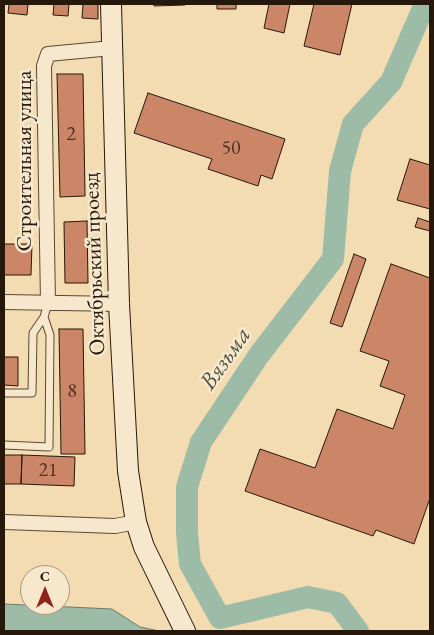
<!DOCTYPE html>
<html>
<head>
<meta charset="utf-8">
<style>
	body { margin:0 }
	#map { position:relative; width:434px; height:635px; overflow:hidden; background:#f3dbb2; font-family:"EB Garamond",serif }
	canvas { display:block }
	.frame { position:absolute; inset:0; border:5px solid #26180a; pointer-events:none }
	.north { position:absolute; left:20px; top:565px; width:50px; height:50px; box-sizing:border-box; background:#f7e8cd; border:1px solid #a3957f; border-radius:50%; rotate:0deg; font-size:14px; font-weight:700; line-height:20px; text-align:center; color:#26180a }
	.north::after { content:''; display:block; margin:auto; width:18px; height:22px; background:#8f2418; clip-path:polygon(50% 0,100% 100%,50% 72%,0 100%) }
</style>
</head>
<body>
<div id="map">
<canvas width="434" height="635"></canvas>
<div class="frame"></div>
<div class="north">С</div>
</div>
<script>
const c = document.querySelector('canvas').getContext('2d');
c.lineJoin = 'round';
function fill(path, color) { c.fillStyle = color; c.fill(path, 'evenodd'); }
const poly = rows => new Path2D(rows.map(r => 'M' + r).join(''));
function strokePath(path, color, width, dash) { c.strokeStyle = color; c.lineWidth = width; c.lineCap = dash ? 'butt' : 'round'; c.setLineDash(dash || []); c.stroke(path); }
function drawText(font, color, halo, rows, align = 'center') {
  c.font = font + ' "EB Garamond",serif'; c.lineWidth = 5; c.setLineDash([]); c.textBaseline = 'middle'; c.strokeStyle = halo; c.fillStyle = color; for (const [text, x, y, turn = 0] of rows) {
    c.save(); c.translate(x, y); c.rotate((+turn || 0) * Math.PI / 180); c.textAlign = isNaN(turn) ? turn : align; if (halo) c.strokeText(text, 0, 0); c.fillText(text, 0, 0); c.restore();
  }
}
const water = poly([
	[4,604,112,609,140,627,159,631,4,631,4,604]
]);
fill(water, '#9dbca7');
strokePath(water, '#6d7a68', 1);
strokePath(poly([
	[358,631,337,603,308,597,220,618,190,564,187,533,187,487,201,442,259,355,333,259,340,171,353,124,391,82,425,4]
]), '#9dbca7', 22);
const building = poly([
	[9,4,28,4,27,15,8,13,9,4],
	[54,4,69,4,68,16,53,15,54,4],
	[83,4,98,4,98,19,82,18,83,4],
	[154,4,185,4,185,5,154,6,154,4],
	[217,4,236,4,236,9,217,9,217,4],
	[269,4,290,4,284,33,264,28,269,4],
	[314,4,352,4,340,55,304,46,314,4],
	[57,74,83,74,85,196,60,197,57,74],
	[148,93,285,139,272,179,261,175,258,186,208,169,212,159,134,133,148,93],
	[410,159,430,165,430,209,397,200,410,159],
	[418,218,430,222,430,231,415,227,418,218],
	[87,221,88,283,65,283,64,222,87,221],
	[4,244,32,244,31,275,4,275,4,244],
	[354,254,366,259,342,327,330,323,354,254],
	[391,264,430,278,430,498,414,544,376,530,373,536,245,491,260,449,315,468,337,409,393,429,405,395,380,386,389,361,360,351,391,264],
	[59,329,83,329,85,454,61,454,59,329],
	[4,357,18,357,18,386,4,385,4,357],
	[4,455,22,455,21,484,4,484,4,455],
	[22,455,75,457,74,486,21,484,22,455]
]);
fill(building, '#cb8567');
strokePath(building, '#26180a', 1);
const lane = poly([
	[4,393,32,393,33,333,44,317,48,303],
	[4,445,49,447,50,335,44,317]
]);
const street = poly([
	[4,302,119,304],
	[48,303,44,66,48,54,112,48],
	[4,522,115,526,136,522]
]);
const secondary = poly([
	[111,4,119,304,128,471,136,522,144,547,185,631]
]);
strokePath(lane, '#594934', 9);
strokePath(street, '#594934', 16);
strokePath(secondary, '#26180a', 22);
strokePath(lane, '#f7e8cd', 7);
strokePath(street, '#f7e8cd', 14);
strokePath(secondary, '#f7e8cd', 20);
drawText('20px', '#4f3321', null, [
	["2",71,135],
	["50",231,149],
	["8",72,392],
	["21",48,471]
]);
drawText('22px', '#26180a', '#f7e8cd', [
	["Строительная улица",25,161,-90],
	["Октябрьский проезд",95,264,-92]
]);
drawText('italic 24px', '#505141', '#f7e8cd', [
	["Вязьма",226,359,-55]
]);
</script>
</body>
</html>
